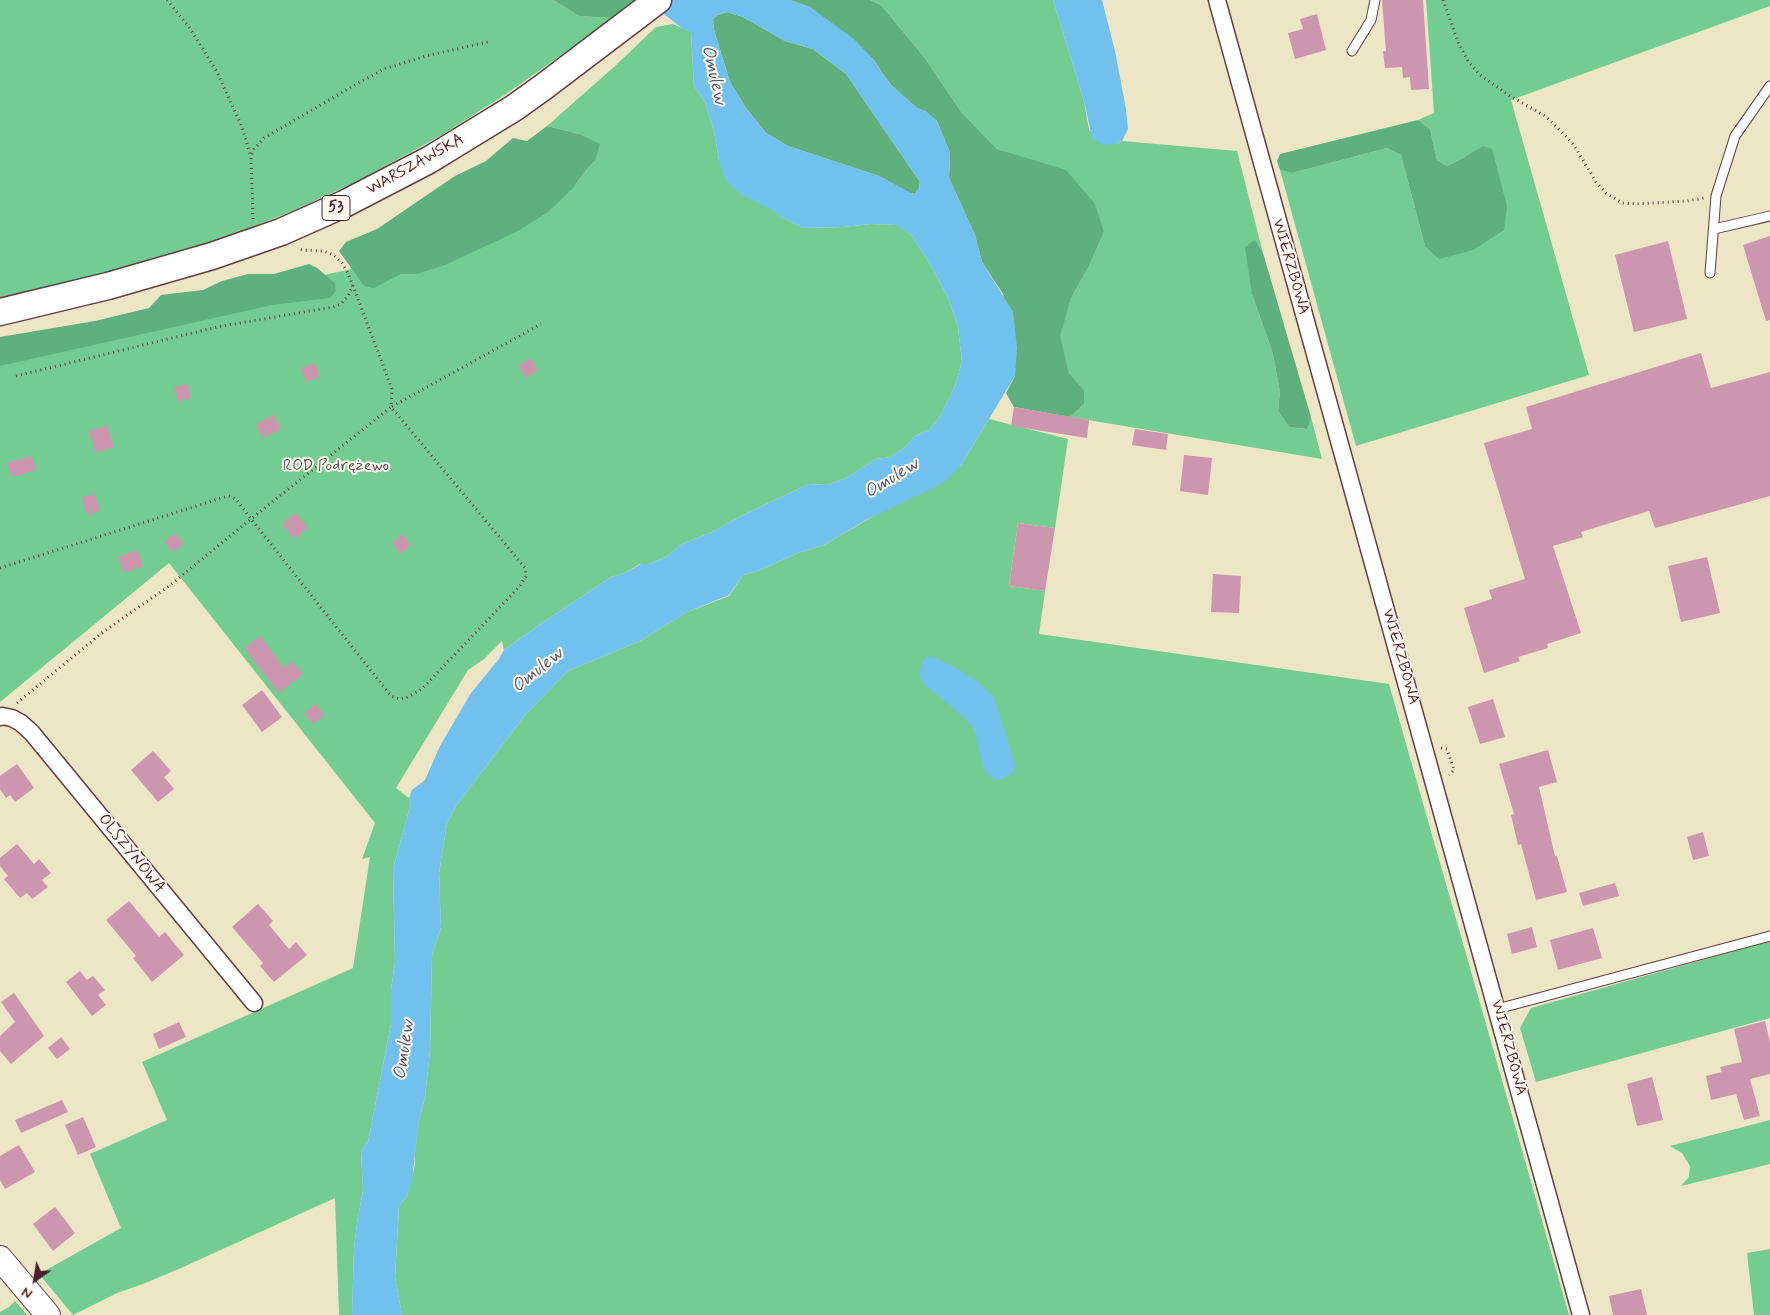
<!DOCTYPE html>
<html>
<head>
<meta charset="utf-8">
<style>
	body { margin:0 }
	#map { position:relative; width:1770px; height:1315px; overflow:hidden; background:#ece5c6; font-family:Mynerve,sans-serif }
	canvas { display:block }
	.north { position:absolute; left:10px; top:1255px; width:50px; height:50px; -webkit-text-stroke:4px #fbf7ec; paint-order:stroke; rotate:212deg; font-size:14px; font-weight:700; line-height:20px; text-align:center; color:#4a1f2b }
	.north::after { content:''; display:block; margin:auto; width:18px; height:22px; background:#4a1f2b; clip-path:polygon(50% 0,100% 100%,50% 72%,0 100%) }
</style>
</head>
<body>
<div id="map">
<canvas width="1770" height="1315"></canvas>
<div class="north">N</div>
</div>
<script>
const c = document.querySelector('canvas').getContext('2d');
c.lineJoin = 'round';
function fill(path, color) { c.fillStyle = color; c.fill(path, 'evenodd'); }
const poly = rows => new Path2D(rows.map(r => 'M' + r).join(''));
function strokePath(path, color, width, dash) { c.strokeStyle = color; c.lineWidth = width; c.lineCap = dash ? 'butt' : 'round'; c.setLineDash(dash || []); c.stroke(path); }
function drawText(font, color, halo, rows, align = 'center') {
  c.font = font + ' Mynerve,sans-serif'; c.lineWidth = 4; c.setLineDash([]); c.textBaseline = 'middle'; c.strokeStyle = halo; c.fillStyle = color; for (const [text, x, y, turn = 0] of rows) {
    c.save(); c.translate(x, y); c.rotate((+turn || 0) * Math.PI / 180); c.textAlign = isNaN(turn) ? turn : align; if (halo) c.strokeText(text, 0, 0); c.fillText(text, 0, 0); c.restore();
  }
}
fill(poly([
	[0,0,553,0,579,16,611,18,584,39,506,94,442,135,358,181,290,212,206,245,113,272,0,297],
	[870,0,1053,0,1084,101,1089,130,1116,144,1122,141,1237,151,1263,253,1255,241,1252,294,1273,354,1280,392,1278,411,1289,427,1306,429,1311,417,1322,459,1070,417,1084,404,1084,390,1069,373,1059,336,1071,298,1089,266,1104,232,1031,160,997,149,962,113,924,57,881,5],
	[1426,0,1770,0,1770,6,1511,100,1589,375,1356,446,1280,170,1292,173,1387,148,1401,155,1425,246,1465,157,1447,166,1437,160,1430,129,1418,120,1434,113],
	[673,24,691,32,694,86,705,102,714,131,719,160,771,209,787,220,804,228,843,227,871,224,898,225,912,236,930,264,948,298,958,327,962,362,955,386,939,418,929,430,915,436,906,446,891,457,876,459,846,478,827,485,809,484,741,516,712,532,682,544,666,557,649,564,640,564,625,573,611,577,539,625,504,650,502,641,484,659,468,670,396,788,409,798,411,803,393,869,395,962,391,990,391,1024,368,1142,361,1151,363,1190,357,1223,354,1249,352,1315,339,1315,335,1198,181,1268,143,1284,117,1293,73,1315,39,1274,121,1228,90,1154,167,1120,142,1062,353,968,370,857,362,859,375,823,169,563,0,702,0,346,429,252,575,185,587,169,595,161,579,134,547,126,615,66,656,27],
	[989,419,1068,439,1055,528,1018,523,1009,586,1045,591,1039,634,1389,684,1569,1315,402,1315,395,1277,399,1206,407,1196,415,1165,415,1152,419,1121,425,1097,430,1051,432,955,441,928,439,873,447,823,456,806,526,714,568,671,640,641,687,612,729,596,743,575,758,571,798,553,824,545,961,465],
	[1770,941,1770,1018,1536,1082,1520,1028,1531,1008],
	[1770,1120,1770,1164,1681,1186,1689,1177,1690,1166,1682,1153,1670,1146],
	[1770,1249,1770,1315,1754,1315,1747,1253],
	[15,1301,27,1315,0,1315,0,1312,9,1307]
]), '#73cd93');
fill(poly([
	[553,0,635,0,635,1,611,18,579,16],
	[790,0,870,0,881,5,924,57,962,113,997,149,1066,170,1095,204,1104,232,1089,266,1071,298,1060,336,1069,373,1084,390,1084,404,1070,417,1014,407,1006,393,1015,376,1003,294,982,262,975,235,949,178,950,153,937,121,925,111,917,108,892,86,883,74,874,60,810,7],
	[727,12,743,17,785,41,813,49,846,74,920,182,919,188,915,194,910,193,879,176,788,146,766,133,746,108,730,82,714,30,713,19,718,15],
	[1418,120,1430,129,1437,160,1447,166,1465,157,1483,146,1492,149,1507,206,1504,230,1473,250,1439,259,1425,246,1401,155,1387,148,1292,173,1280,170,1277,161,1280,154],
	[547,126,579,134,600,144,595,161,587,169,572,189,548,212,518,231,445,265,417,274,401,274,374,288,364,286,339,251,346,242,377,229,455,176,486,161,513,138,527,141],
	[1255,240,1263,253,1311,417,1307,429,1289,427,1278,411,1280,392,1273,354,1252,294,1245,247],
	[309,264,317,268,335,283,336,291,330,298,272,305,0,366,0,337,95,321,149,308,161,295,203,290,222,281,248,274,274,274]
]), '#5eb07d');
fill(poly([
	[646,0,790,0,810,7,854,39,874,60,883,74,892,86,917,108,925,111,937,121,950,153,949,178,975,235,982,262,1013,312,1017,348,1015,376,961,465,943,483,866,520,824,545,798,553,758,571,743,575,729,595,687,612,640,641,568,671,526,714,456,806,447,823,439,873,441,928,432,955,430,1051,425,1097,419,1121,412,1181,407,1196,399,1206,395,1277,402,1315,352,1315,354,1249,357,1223,363,1190,361,1151,368,1142,391,1024,391,990,395,962,393,869,411,803,409,798,412,790,425,780,440,746,471,693,499,659,504,650,539,625,611,577,625,573,641,564,649,564,666,557,682,544,712,532,741,516,809,484,827,485,846,478,876,459,891,457,906,446,915,436,929,430,939,418,955,386,962,362,958,327,948,298,930,264,912,236,897,225,871,224,843,227,804,228,787,220,770,209,742,195,726,181,719,160,714,131,705,102,694,86,691,32,683,29],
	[727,12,743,17,785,41,813,49,846,74,920,182,919,188,915,194,911,193,879,176,788,146,766,133,746,108,730,82,714,30,713,19,718,15],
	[1053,0,1102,0,1115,51,1126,109,1128,129,1122,141,1116,144,1105,145,1097,142,1092,137,1084,101],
	[927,657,933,657,954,667,975,680,994,697,1015,764,1014,772,1008,776,1002,779,996,780,989,776,983,766,975,732,967,720,924,684,919,675,922,662]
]), '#72c0ed');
fill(poly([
	[1382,0,1423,0,1429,89,1411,90,1410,77,1403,78,1402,67,1385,68,1383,51,1386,51],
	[1317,14,1326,50,1295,59,1288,33,1303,29,1300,19],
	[1770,236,1770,320,1766,321,1743,245],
	[1668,241,1687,319,1634,332,1615,255],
	[1701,353,1711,388,1770,372,1770,496,1655,528,1649,511,1581,532,1583,537,1553,546,1581,633,1547,644,1548,648,1518,657,1520,661,1484,673,1464,608,1492,599,1489,590,1525,579,1484,443,1532,429,1526,407],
	[530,358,538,370,526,378,518,366],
	[315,363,320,377,306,382,301,368],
	[187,384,191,398,178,402,174,387],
	[1014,407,1089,420,1087,438,1011,426],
	[274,415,281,429,263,438,256,424],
	[107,425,114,447,96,453,89,431],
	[1135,429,1168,434,1166,450,1132,445],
	[1184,455,1212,458,1208,495,1180,491],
	[32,456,36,470,12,477,7,463],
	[95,494,100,511,87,515,82,497],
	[295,513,308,528,294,539,282,524],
	[1018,523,1055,528,1045,591,1009,586],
	[175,533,184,544,173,552,164,542],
	[402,534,411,545,400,554,392,543],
	[137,550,143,566,124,573,118,557],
	[1707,557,1720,613,1681,622,1668,566],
	[1213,574,1241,576,1239,613,1211,612],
	[260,636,284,668,292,661,303,674,279,693,244,648],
	[262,690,282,717,262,732,242,705],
	[1493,699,1505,737,1480,744,1468,707],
	[316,704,324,715,313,724,304,713],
	[1548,750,1557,782,1539,787,1555,856,1557,856,1567,892,1536,900,1521,844,1518,845,1511,815,1514,814,1499,764],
	[153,751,171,771,164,777,174,789,158,802,131,770],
	[17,764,34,788,15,802,10,795,6,798,0,789,0,776],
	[1703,832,1709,856,1693,860,1687,837],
	[17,844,34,864,39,859,51,873,42,880,48,887,32,899,27,893,20,898,4,879,8,876,0,866,0,858],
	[1615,883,1619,896,1583,906,1579,893],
	[129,901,159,937,165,932,184,955,152,982,133,958,136,956,106,920],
	[258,904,273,921,269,925,289,949,296,942,307,955,274,982,260,966,263,963,232,927],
	[1532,927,1537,947,1512,954,1507,934],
	[1593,928,1602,958,1558,970,1550,940],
	[80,971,87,980,93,976,105,990,98,995,106,1005,92,1016,66,982],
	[14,993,44,1036,11,1064,0,1051,0,1036,15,1022,1,1002],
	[1765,1021,1770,1042,1770,1074,1750,1079,1760,1116,1744,1120,1736,1094,1711,1100,1706,1076,1722,1072,1720,1067,1742,1062,1734,1029],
	[179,1022,186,1037,159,1049,153,1034],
	[61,1037,70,1049,57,1059,48,1048],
	[1652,1077,1663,1120,1637,1126,1627,1084],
	[62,1100,68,1112,21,1133,15,1120],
	[83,1117,96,1147,78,1155,65,1125],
	[19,1145,35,1172,5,1189,0,1180,0,1156],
	[55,1207,75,1233,53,1251,33,1224],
	[1641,1289,1647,1315,1613,1315,1609,1296]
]), '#cc96af');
const service = poly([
	[1352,51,1371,20,1375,0],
	[1714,229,1770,216],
	[1710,273,1716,196,1735,136,1770,86],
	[1497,1009,1770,936]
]);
const minor = poly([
	[1217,0,1581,1315],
	[0,717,2,716,12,718,21,723,32,733,254,1003]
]);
const secondary = poly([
	[0,1258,48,1315]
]);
const primary = poly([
	[0,312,108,286,212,256,281,232,344,204,429,160,514,108,542,88,658,0]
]);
strokePath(service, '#623d42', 11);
strokePath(minor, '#623d42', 19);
strokePath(secondary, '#623d42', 26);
strokePath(primary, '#623d42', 29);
strokePath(poly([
	[167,0,189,27,217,72,242,127,251,157],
	[1443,0,1458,42,1468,61,1480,75,1510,96,1545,116,1559,129,1574,145,1596,182,1606,193,1622,203,1636,204,1687,201,1704,198],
	[253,219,251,157,254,149,264,138,353,86,384,69,426,56,488,42],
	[16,376,217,327,333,307,341,304,348,296,353,285],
	[0,568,228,496,236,499,251,519,391,407,392,389,348,273,342,263,334,255,323,251,303,250,297,249],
	[17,703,103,632,169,586,251,519,391,696,399,699,406,698,422,689,520,586,526,576,525,568,391,407,541,324],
	[1441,748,1447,749,1454,770,1449,775]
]), '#623d42', 3, [1, 4]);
strokePath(service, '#fff', 9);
strokePath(minor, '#fff', 16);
strokePath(secondary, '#fff', 24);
strokePath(primary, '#fff', 26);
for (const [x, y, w] of [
	[336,208,28]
]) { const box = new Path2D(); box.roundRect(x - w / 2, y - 12.5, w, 25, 4); c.fillStyle = '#fbf7ec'; c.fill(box); strokePath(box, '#4a1f2b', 1); }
drawText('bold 15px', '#4a1f2b', null, [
	["53",336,208]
]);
drawText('16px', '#4a1f2b', '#fbf7ec', [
	["WARSZAWSKA",416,165,-29],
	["WIERZBOWA",1290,267,74],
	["WIERZBOWA",1400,657,74],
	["OLSZYNOWA",131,854,51],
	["WIERZBOWA",1508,1048,75]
]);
drawText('16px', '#56534a', '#fbf7ec', [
	["ROD Podrężewo",336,467]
]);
drawText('italic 18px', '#58576f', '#fbf7ec', [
	["Omulew",713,75,77],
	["Omulew",892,479,-32],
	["Omulew",538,671,-39],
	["Omulew",405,1050,-82]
]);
</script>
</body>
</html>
